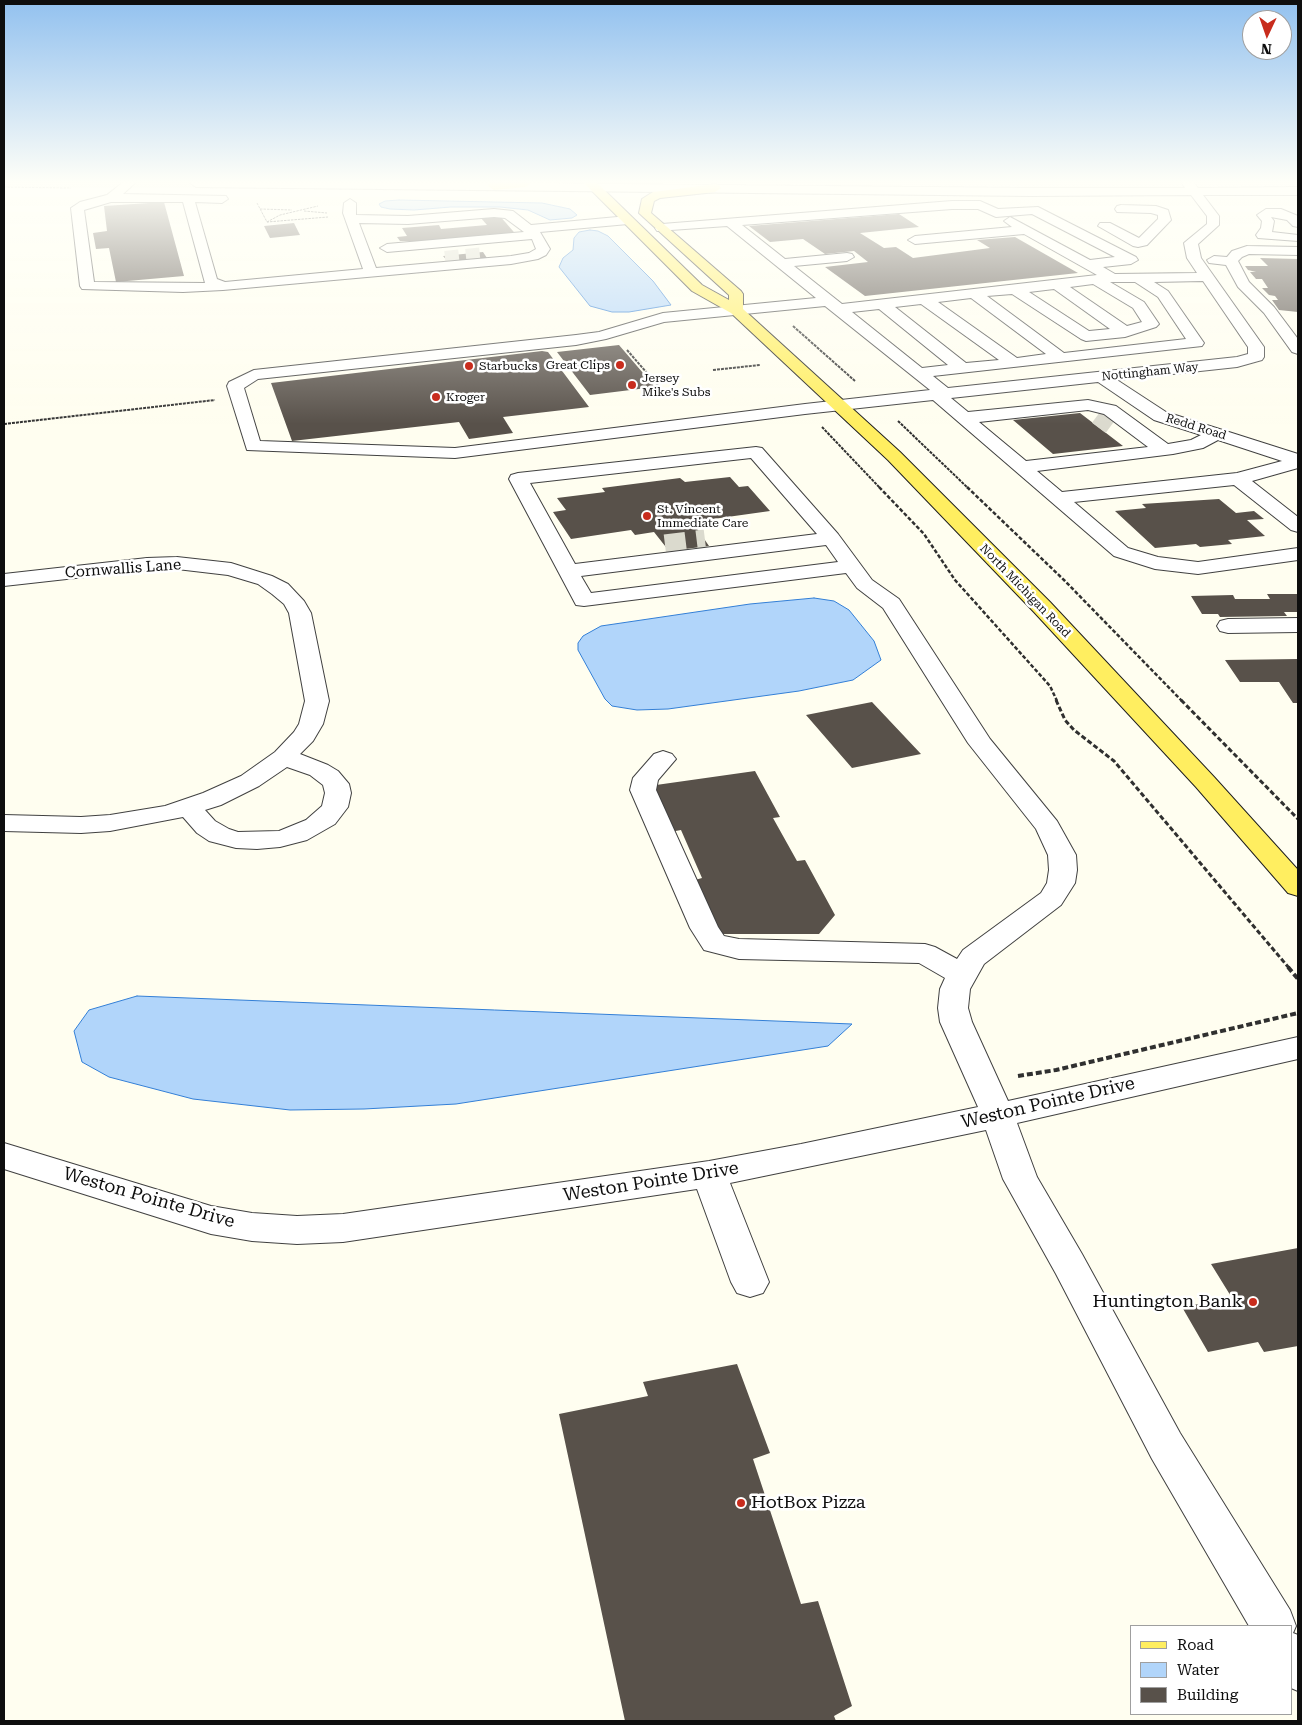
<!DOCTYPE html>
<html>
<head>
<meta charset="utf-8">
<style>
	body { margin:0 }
	#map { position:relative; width:1302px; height:1725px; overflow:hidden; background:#fffef0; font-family:"Roboto Serif",serif }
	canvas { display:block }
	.frame { position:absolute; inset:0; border:5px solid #0e0e0e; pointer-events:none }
	.legend { position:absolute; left:1130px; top:1625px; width:162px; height:90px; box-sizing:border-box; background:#fff; border:1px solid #9f9f9f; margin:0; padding:6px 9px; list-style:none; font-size:15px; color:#0e0e0e }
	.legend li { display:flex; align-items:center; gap:10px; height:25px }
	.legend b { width:25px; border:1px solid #9f9f9f }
	.north { position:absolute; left:1242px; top:10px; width:50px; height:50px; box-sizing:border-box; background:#fff; border:1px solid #9f9f9f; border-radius:50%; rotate:183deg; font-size:14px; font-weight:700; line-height:20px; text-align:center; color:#0e0e0e }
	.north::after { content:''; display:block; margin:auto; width:18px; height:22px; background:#c82c1d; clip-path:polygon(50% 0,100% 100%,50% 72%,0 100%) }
</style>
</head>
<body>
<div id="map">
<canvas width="1302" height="1725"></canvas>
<div class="frame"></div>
<ul class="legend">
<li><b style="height:6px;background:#ffee60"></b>Road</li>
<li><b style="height:14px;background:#b1d5fa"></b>Water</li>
<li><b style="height:14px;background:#58514a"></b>Building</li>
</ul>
<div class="north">N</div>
</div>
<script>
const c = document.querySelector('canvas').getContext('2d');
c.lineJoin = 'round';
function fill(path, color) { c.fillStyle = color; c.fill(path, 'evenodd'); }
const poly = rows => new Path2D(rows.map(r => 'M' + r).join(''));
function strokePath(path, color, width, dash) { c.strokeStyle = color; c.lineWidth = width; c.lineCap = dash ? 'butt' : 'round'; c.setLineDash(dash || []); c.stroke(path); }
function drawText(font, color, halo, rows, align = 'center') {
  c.font = font + ' "Roboto Serif",serif'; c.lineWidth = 5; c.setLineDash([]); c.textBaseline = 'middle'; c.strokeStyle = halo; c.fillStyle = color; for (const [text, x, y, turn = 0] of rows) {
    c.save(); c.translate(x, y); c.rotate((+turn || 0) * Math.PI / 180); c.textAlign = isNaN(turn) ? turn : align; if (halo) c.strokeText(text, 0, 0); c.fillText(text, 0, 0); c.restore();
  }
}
const water = poly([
	[399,200,542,203,570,209,577,215,572,218,550,220,528,210,500,207,451,207,414,210,390,209,381,207,379,204,385,201,399,200],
	[590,230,598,231,608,236,653,281,671,305,629,312,612,312,590,306,559,267,563,258,573,250,574,238,579,232,590,230],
	[814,598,834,601,849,610,874,641,881,660,853,680,799,691,668,709,637,710,612,706,605,699,578,650,578,643,583,636,601,626,750,604,814,598],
	[137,996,852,1024,828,1046,456,1104,364,1109,290,1110,193,1099,109,1077,82,1062,74,1031,89,1010,137,996]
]);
fill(water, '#b1d5fa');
strokePath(water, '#337fd6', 1);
fill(poly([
	[164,202,184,276,116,282,109,248,96,249,93,233,107,231,104,206],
	[899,214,919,227,860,233,884,248,896,247,913,258,990,248,977,240,1015,237,1078,273,865,296,825,267,868,262,854,251,825,254,803,239,770,242,749,226],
	[499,215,520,239,500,241,494,234,412,243,410,241,400,241,397,237,407,236,402,228,439,225,441,229,487,225,480,217],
	[294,223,300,235,270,238,264,226],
	[483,252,487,258,448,262,443,256],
	[1260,258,1298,259,1298,312,1279,310,1272,300,1278,300,1275,296,1269,295,1262,288,1268,288,1262,279,1256,279,1250,272,1256,272,1248,270,1245,266,1268,266],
	[619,345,655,387,590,395,557,352],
	[542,351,548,352,589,407,503,417,513,433,469,439,459,422,292,441,271,383],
	[1080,413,1123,446,1053,454,1013,420],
	[730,477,739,487,748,486,770,511,713,519,716,524,696,527,709,546,669,551,654,532,635,535,631,530,571,539,553,512,566,510,557,498,605,492,602,488,680,478,685,482],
	[1219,499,1236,513,1254,511,1264,519,1247,520,1265,536,1228,540,1232,544,1200,547,1196,544,1155,548,1115,511,1146,508,1142,504],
	[1267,594,1298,594,1298,612,1284,612,1287,616,1220,617,1218,614,1202,614,1191,596,1233,595,1235,599,1270,599],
	[1298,659,1298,703,1293,703,1279,682,1240,682,1225,660],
	[872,702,921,754,852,768,806,715],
	[755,771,780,817,773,818,797,861,805,860,835,915,819,934,719,934,695,880,702,878,681,830,670,832,649,786],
	[1298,1248,1298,1346,1264,1352,1258,1342,1208,1352,1182,1307,1232,1298,1211,1264],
	[737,1364,770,1453,753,1459,801,1604,818,1601,852,1706,834,1716,836,1721,625,1721,559,1414,648,1396,643,1382]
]), '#58514a');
strokePath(poly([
	[445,258,484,254]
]), '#dbdace', 14, [14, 7]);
strokePath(poly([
	[1097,416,1116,430]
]), '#dbdace', 17, [17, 9]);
strokePath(poly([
	[665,545,705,540]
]), '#dbdace', 21, [21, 11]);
const minor = poly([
	[122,183,135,183,123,194,226,196,228,199,222,203,195,202,217,279,225,282,363,269,343,213,344,203,350,199,356,203,356,215,408,216,494,209,513,211,531,225,628,216,634,220,628,224,540,232,550,249,546,255,538,259,511,264,223,290,183,292,82,289,80,286,71,208,80,202,107,195,122,183],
	[111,202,183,202,205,283,94,282,84,210,111,202],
	[494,217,505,218,524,232,387,244,380,248,387,252,532,239,536,249,529,253,511,256,376,268,359,223,408,224,494,217],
	[190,183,519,183,1031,188,1185,188,1182,183,1194,183,1198,188,1298,187,1298,195,1203,195,1219,216,1219,225,1198,244,1201,258,1264,347,1264,357,1262,360,1237,367,1117,380,1166,412,1298,454,1298,468,1252,481,1298,517,1298,532,1291,530,1234,485,1074,502,1128,548,1158,557,1198,562,1298,548,1298,560,1198,574,1155,569,1114,556,933,400,805,414,455,458,247,450,227,386,229,382,254,370,576,335,599,332,663,313,816,298,727,226,657,231,655,228,662,224,952,201,980,201,998,209,1038,207,1136,257,1138,260,1131,264,1103,267,1115,274,1197,273,1187,258,1184,243,1207,224,1207,216,1191,195,1031,196,196,187,190,183],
	[952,209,978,209,996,217,1032,214,1115,257,1090,260,1010,217,1004,221,1012,227,915,236,908,240,915,244,1024,234,1097,275,842,304,794,266,847,261,854,257,852,254,847,253,785,259,742,225,952,209],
	[1203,281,1248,347,1248,354,1237,357,948,388,933,376,1202,346,1204,343,1168,291,1154,282,1203,281],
	[1110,282,1135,282,1158,297,1186,339,1064,353,987,296,1012,294,1081,339,1086,341,1125,337,1156,327,1159,324,1144,302,1110,282],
	[1093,284,1133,308,1142,322,1127,326,1070,287,1093,284],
	[1054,289,1110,329,1089,331,1029,292,1054,289],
	[971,298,1046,354,1017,358,938,302,971,298],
	[921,304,999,360,966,363,895,307,921,304],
	[825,306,930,390,805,404,455,448,260,441,244,388,258,379,576,345,606,339,664,322,825,306],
	[879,309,948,365,922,368,852,312,879,309],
	[1098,382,1154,420,1201,435,1191,440,1168,444,1116,406,1088,400,968,412,951,398,1098,382],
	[1088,410,1104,414,1148,447,1026,461,979,422,1088,410],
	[1218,440,1282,461,1237,473,1062,492,1037,471,1173,454,1203,448,1218,440],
	[1121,205,1156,206,1168,210,1171,220,1147,245,1138,247,1133,246,1098,226,1100,223,1110,223,1139,238,1158,219,1158,215,1151,213,1117,212,1115,209,1117,206,1121,205],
	[1266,209,1281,209,1298,216,1298,227,1293,226,1287,220,1271,217,1274,221,1272,232,1298,235,1298,241,1258,238,1256,235,1261,228,1262,221,1257,215,1266,209],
	[1247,246,1298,247,1298,255,1249,254,1242,257,1238,261,1249,282,1274,307,1298,339,1298,354,1292,352,1264,313,1238,287,1226,265,1209,263,1207,260,1214,256,1227,257,1232,251,1247,246],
	[756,447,762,448,838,534,872,580,899,599,990,739,1057,821,1076,855,1077,870,1075,883,1061,905,984,964,970,989,968,1008,972,1022,1008,1101,1298,1037,1298,1059,1017,1123,1037,1177,1082,1254,1180,1433,1290,1610,1296,1626,1293,1633,1298,1635,1298,1691,1291,1688,1291,1626,1249,1626,1152,1459,1056,1274,1003,1179,986,1130,730,1183,769,1282,763,1293,750,1297,737,1293,731,1282,697,1189,343,1242,297,1244,252,1241,211,1234,4,1169,4,1143,211,1206,252,1213,297,1216,343,1214,709,1161,801,1144,978,1107,940,1022,938,1008,940,989,945,978,919,963,739,959,704,950,690,928,630,790,633,778,654,754,663,751,672,754,676,759,658,780,656,790,718,927,724,936,739,939,925,944,935,947,957,959,963,950,1041,893,1047,883,1049,870,1048,855,1036,829,968,743,883,608,857,588,846,573,584,606,576,605,509,479,511,475,518,473,756,447],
	[751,458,817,534,575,564,530,483,751,458],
	[826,545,838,562,591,593,581,576,826,545],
	[177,557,231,563,272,576,288,584,304,601,311,613,329,701,323,724,313,741,300,754,328,765,338,771,349,784,351,793,348,807,335,824,307,840,280,847,257,849,236,848,209,841,197,833,183,817,110,831,81,833,4,831,4,815,81,817,110,815,165,806,203,793,241,776,275,752,294,732,299,724,305,701,289,613,284,604,272,594,258,584,228,575,177,569,147,570,4,586,4,574,147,558,177,557],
	[287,767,310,775,323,785,325,793,322,806,306,820,279,831,238,832,229,829,215,821,205,810,221,805,259,786,287,767],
	[1298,618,1298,632,1228,633,1220,631,1217,626,1220,621,1228,619,1298,618]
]);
const major = poly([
	[490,183,531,183,525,187,494,190,488,186,490,183],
	[584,183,597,183,702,285,729,300,729,295,639,213,642,199,653,192,715,184,719,185,721,188,715,192,660,198,654,201,651,213,741,291,743,294,743,309,900,452,1050,602,1214,777,1298,870,1298,896,1288,893,1196,787,1034,612,888,460,731,313,692,291,584,183]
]);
strokePath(minor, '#414141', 2);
strokePath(major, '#1f1f1f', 2);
strokePath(poly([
	[4,187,71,188],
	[257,203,267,222,328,217],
	[260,209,292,210],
	[304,211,327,213],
	[267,222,280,215,318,206]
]), '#303030', 1, [2.5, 1]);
strokePath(poly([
	[793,326,855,381],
	[627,350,661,389],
	[713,370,760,365],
	[898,421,968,488],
	[4,424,215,400],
	[822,427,880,488]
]), '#303030', 2, [3, 1]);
strokePath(poly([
	[879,487,924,534,955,580,1050,686,1057,701],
	[967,487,1065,581,1182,701]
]), '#303030', 2.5, [4, 2]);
strokePath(poly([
	[1056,700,1065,720,1074,730,1114,761,1289,968],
	[1181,700,1298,819]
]), '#303030', 3, [5, 2.5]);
strokePath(poly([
	[1288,967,1298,979],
	[1018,1076,1056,1070,1298,1013]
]), '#303030', 4, [6, 3]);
fill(minor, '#fff');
fill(major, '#ffee60');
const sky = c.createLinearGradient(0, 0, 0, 424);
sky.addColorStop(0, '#92c1ef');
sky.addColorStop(0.43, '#fffff8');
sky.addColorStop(1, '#fffff800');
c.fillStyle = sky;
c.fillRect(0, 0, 1302, 424);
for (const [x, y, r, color] of [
	[620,365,5,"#c82c1d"],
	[469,366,5,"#c82c1d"],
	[632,385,5,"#c82c1d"],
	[436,397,5,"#c82c1d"],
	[647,516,5,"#c82c1d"],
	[1253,1302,5,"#c82c1d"],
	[741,1503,5,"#c82c1d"]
]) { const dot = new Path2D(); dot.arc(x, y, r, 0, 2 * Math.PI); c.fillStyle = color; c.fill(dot); strokePath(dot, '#fff', 2); }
drawText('12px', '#0e0e0e', '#fff', [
	["Great Clips",610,365,"right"],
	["Starbucks",479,366],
	["Jersey",642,378],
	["Mike's Subs",642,392],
	["Kroger",446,397],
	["St. Vincent",657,509],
	["Immediate Care",657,523]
], 'left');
drawText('12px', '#0e0e0e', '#fff', [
	["Nottingham Way",1150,372,-6],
	["Redd Road",1196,427,17],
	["North Michigan Road",1025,591,46]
]);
drawText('15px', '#0e0e0e', '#fff', [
	["Cornwallis Lane",123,569,-4]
]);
drawText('18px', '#0e0e0e', '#fff', [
	["Weston Pointe Drive",1048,1103,-13],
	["Weston Pointe Drive",651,1182,-9],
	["Weston Pointe Drive",149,1198,16]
]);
drawText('18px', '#0e0e0e', '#fff', [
	["Huntington Bank",1243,1302],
	["HotBox Pizza",751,1503,"left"]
], 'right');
</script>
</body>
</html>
